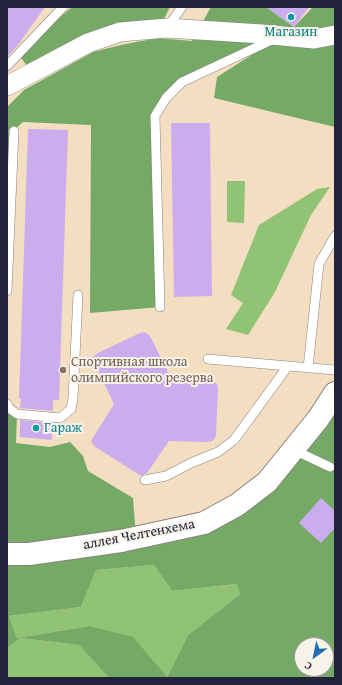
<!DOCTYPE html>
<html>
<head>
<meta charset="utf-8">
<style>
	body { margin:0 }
	#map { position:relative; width:342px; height:685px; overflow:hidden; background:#f3dec2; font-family:"Gentium Book Plus",serif }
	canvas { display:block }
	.frame { position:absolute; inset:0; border:8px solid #22223b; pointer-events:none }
	.north { position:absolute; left:294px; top:637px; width:40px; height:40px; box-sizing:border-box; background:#f7f3e8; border:1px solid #a29fa3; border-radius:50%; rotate:213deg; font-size:11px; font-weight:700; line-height:16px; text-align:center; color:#22223b }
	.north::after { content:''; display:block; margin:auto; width:14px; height:18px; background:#1f6fb2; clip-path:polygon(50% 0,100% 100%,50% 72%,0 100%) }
</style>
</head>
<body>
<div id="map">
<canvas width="342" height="685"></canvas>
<div class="frame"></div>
<div class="north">С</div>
</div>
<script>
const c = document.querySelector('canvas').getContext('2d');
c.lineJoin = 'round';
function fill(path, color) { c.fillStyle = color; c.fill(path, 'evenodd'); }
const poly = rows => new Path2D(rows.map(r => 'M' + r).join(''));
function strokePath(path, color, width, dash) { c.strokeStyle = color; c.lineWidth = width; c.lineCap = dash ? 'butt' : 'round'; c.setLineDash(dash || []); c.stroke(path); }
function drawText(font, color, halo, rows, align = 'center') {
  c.font = font + ' "Gentium Book Plus",serif'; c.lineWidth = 4; c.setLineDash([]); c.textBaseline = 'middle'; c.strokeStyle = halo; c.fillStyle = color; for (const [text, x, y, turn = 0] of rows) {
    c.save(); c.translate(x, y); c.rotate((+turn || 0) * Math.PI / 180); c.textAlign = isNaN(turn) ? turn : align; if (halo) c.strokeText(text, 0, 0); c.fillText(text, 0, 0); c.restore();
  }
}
fill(poly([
	[227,181,245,181,244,223,227,222],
	[330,187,311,215,275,292,248,335,226,329,243,303,231,295,259,225,317,189],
	[154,565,172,591,238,584,240,594,188,635,167,677,89,626,17,638,9,616,81,607,96,570],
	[20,638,79,645,109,678,7,678,7,648]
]), '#90c374');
fill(poly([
	[72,7,170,7,163,21,28,67,18,54],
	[211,7,266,7,294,27,313,7,335,7,335,127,214,98,217,77,289,31,182,82,155,116,160,307,90,313,91,125,23,122,14,130,7,286,7,107,24,90,93,52,121,45,157,38,192,41],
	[335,394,335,678,109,678,79,645,20,638,7,648,7,404,17,414,16,443,50,447,70,442,83,456,88,471,133,498,136,538,237,505],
	[154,565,172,591,237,584,240,594,188,635,167,677,133,637,89,626,17,638,9,616,81,607,96,570],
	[302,645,326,645,326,669,302,669]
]), '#74a966');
fill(poly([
	[7,7,45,7,18,45,7,57],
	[266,7,309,7,295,26,293,26],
	[171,123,210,123,212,296,174,297],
	[28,129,68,130,59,400,53,400,53,411,20,408,21,399,19,398],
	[144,332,149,335,151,338,170,376,211,379,217,384,218,389,216,435,215,438,212,441,206,442,169,441,147,473,141,476,94,446,91,441,114,404,94,362,93,357,98,353,140,333],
	[20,420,52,423,52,440,20,437],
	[321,498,335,511,335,528,321,543,299,523]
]), '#cbadee');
const lane = poly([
	[167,28,182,7],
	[7,66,63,7],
	[7,291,14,131],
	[160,307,155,116,166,98,182,82,274,39],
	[208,359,288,366],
	[308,368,319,264,335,236],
	[7,404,9,408,17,414,60,418,71,409,73,398,78,295],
	[294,450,330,467],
	[145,480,166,476,191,463,218,452,234,440,288,366,335,370]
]);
const street = poly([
	[7,86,88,43,120,32,167,28,262,34,314,39,335,35]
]);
const secondary = poly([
	[7,554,29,554,121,541,204,523,237,505,267,482,318,419,335,393]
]);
strokePath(lane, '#8a807e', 10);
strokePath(street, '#8a807e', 20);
strokePath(secondary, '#8a807e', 24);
strokePath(lane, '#fff', 9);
strokePath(street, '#fff', 19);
strokePath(secondary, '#fff', 22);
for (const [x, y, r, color] of [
	[291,17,4,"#0f9aa8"],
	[63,370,4,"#8d6e63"],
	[36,428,4,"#0f9aa8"]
]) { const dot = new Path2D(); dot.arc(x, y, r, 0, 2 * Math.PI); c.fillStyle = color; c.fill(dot); strokePath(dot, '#f7f3e8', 1.5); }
drawText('14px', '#0d838f', '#f7f3e8', [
	["Магазин",291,32],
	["Гараж",44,428,"left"]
]);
drawText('14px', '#785e54', '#f7f3e8', [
	["Спортивная школа",71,362],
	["олимпийского резерва",71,378]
], 'left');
drawText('14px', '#22223b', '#f7f3e8', [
	["аллея Челтенхема",139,535,-11]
]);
</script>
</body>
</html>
